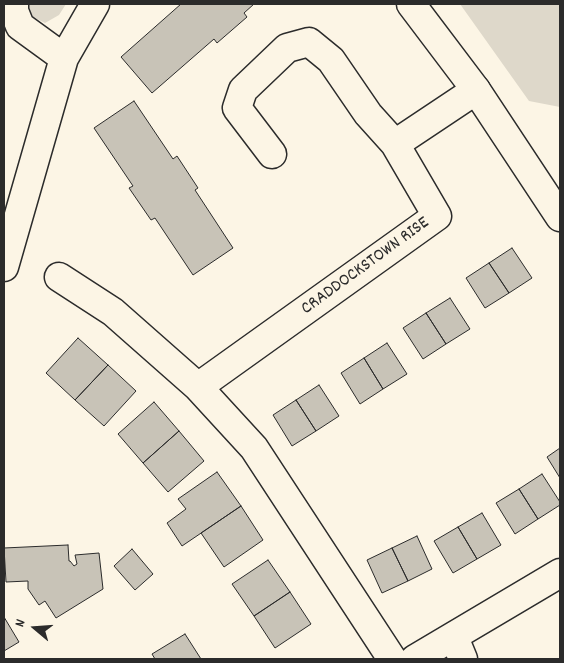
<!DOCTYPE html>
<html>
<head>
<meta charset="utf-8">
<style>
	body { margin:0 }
	#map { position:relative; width:564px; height:663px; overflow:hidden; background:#fcf5e5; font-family:Dekko,sans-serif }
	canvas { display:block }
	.frame { position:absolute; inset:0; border:5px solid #2b2b2b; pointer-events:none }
	.north { position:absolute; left:10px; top:603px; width:50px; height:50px; -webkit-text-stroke:4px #fcf5e5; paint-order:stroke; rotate:288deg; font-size:14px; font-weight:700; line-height:20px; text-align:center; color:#2b2b2b }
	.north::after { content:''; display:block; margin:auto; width:18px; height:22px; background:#2b2b2b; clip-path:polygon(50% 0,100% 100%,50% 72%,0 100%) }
</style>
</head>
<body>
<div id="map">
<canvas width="564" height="663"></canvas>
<div class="frame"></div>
<div class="north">N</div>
</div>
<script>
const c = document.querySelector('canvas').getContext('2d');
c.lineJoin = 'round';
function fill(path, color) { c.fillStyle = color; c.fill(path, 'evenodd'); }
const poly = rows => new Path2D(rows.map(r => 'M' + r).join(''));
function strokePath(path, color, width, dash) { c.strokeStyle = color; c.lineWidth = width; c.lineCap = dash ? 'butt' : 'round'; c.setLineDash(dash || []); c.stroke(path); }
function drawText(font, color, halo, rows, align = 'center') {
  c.font = font + ' Dekko,sans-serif'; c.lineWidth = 4; c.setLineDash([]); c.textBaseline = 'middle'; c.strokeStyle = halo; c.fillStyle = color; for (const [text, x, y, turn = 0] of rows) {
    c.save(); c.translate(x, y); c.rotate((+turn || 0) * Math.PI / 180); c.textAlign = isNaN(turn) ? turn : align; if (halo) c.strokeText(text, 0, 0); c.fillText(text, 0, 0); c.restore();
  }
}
fill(poly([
	[26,4,66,4,59,15,45,23,33,17],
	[460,4,560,4,560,107,529,101]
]), '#ded8ca');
const building = poly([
	[181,4,254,4,244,13,247,17,217,43,214,39,152,93,121,57,181,4],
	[134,101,173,159,177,156,198,188,195,190,233,248,193,275,155,218,151,220,129,188,133,186,94,128,134,101],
	[512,248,532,278,509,293,489,263,512,248],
	[489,263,509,293,485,308,466,278,489,263],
	[450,298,470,329,446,344,426,313,450,298],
	[426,313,446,344,423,359,403,328,426,313],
	[78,338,108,365,75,400,46,373,78,338],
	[387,343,407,374,383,389,364,358,387,343],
	[364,358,383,389,360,404,341,373,364,358],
	[108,365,136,391,104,426,75,400,108,365],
	[319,385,339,416,316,431,296,400,319,385],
	[296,400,316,431,292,446,273,415,296,400],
	[154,402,179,431,143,463,118,434,154,402],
	[179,431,204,461,168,492,143,463,179,431],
	[560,448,560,478,547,457,560,448],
	[217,472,241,506,182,546,167,523,186,509,178,499,217,472],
	[542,474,560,502,560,505,538,519,519,489,542,474],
	[519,489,538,519,515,534,496,503,519,489],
	[241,506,263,540,224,567,201,533,241,506],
	[482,513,501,545,477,559,458,527,482,513],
	[458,527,477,559,453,573,434,541,458,527],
	[417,536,432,569,408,581,392,548,417,536],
	[68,545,69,561,70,561,74,566,77,564,75,555,99,553,103,589,56,618,45,601,39,605,28,589,28,581,6,582,4,548,68,545],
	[392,548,408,581,382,593,367,560,392,548],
	[132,549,153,574,135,590,114,566,132,549],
	[268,560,290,592,254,616,232,584,268,560],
	[290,592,311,624,275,648,254,616,290,592],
	[4,617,19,642,4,651,4,617],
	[185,634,201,659,155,659,152,654,185,634]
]);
fill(building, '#c8c3b7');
strokePath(building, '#2b2b2b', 1);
const minor = poly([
	[14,4,14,11,20,26,64,58],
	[272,154,237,108,243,90,287,48,309,42,331,60,368,114,395,144],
	[4,267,64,58,95,4],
	[59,277,113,312,198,387,254,448,392,659],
	[198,387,437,216,395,144,476,90],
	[454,637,463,659],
	[415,659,560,573]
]);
const major = poly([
	[411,4,476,90,560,217]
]);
strokePath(minor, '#2b2b2b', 31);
strokePath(major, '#2b2b2b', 31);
strokePath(minor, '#fcf5e5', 28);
strokePath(major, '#fcf5e5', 28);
drawText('18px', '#2b2b2b', '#fcf5e5', [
	["CRADDOCKSTOWN RISE",366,267,-36]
]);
</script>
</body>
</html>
